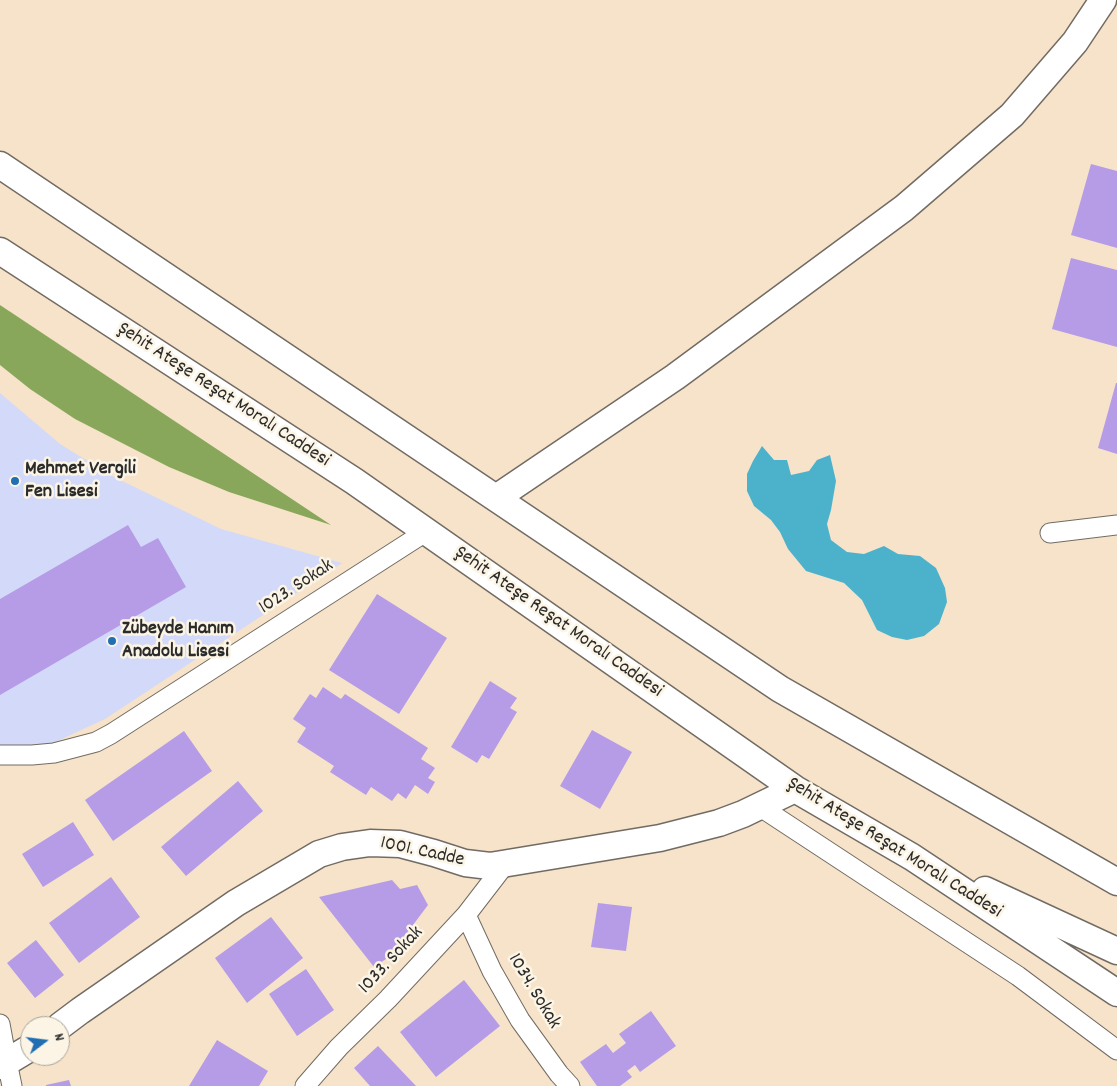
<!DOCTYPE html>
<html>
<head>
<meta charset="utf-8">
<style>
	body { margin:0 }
	#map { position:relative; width:1117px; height:1086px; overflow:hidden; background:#f6e3ca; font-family:Dekko,sans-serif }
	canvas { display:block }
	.north { position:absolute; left:20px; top:1016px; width:50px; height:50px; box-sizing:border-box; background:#fcf5e5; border:1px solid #a8a49b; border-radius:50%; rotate:75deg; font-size:14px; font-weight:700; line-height:20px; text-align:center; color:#2b2b2b }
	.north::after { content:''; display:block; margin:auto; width:18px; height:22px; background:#1f6fb2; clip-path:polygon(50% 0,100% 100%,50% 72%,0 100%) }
</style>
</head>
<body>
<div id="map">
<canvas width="1117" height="1086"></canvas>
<div class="north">N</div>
</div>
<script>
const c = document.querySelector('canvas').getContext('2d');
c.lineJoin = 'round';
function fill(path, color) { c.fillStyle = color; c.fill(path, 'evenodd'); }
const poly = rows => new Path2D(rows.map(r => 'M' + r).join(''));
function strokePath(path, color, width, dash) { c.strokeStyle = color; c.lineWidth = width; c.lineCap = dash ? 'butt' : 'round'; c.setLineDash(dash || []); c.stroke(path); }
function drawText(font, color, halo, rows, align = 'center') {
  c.font = font + ' Dekko,sans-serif'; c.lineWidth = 5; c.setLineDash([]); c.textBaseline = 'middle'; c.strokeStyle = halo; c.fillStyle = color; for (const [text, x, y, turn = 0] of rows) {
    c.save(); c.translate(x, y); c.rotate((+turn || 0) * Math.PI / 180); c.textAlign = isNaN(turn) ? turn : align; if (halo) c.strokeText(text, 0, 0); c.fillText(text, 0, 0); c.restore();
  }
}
fill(poly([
	[0,393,60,444,112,476,221,529,342,563,105,719,51,744,12,748,0,745]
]), '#d3d9f9');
fill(poly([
	[0,305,331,525,229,492,169,467,75,419,30,389,0,365]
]), '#88a75b');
fill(poly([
	[762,446,774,460,787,460,791,475,809,471,817,460,830,455,836,481,831,510,827,524,831,540,847,552,864,554,884,546,898,554,920,556,936,568,945,588,947,602,939,624,924,636,907,640,892,637,877,630,862,600,844,583,806,571,788,549,780,532,771,520,754,506,747,491,747,474,753,461]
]), '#4cb2cb');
fill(poly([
	[1091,164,1117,171,1117,248,1071,235],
	[1071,258,1117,270,1117,347,1052,329],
	[1116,383,1117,383,1117,454,1098,448],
	[128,525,141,547,158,538,186,587,0,695,0,599],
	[377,594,447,638,399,714,329,670],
	[490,681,517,698,510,708,517,712,489,759,482,755,477,763,451,747],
	[323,687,341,699,345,694,428,748,421,759,435,768,428,778,435,782,428,794,415,785,406,799,398,793,392,801,371,787,366,795,330,772,334,766,297,742,306,728,293,719,310,694,316,698],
	[592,730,632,752,600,809,560,786],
	[184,731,212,771,113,841,85,800],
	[238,781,263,811,186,876,161,847],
	[73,822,94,855,43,887,22,854],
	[111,877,140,917,79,963,49,923],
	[392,880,400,889,417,885,428,905,389,957,374,967,319,897],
	[598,903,632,907,626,951,591,947],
	[271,917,303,958,247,1003,215,958],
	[36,940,64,975,35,998,7,963],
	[306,969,334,1010,297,1036,269,994],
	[464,980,500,1026,436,1077,400,1032],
	[651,1011,676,1046,640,1072,635,1065,627,1071,632,1077,620,1086,597,1086,580,1062,606,1044,613,1053,626,1043,619,1034],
	[217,1040,268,1071,259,1086,189,1086],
	[378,1046,416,1086,370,1086,354,1068],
	[69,1080,71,1086,46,1086,46,1085]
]), '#b69ce7');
const street = poly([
	[1050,533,1117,525],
	[0,755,32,755,54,753,96,742,111,734,427,531],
	[759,806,1018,976,1117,1050],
	[466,915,492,971,520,1020,559,1074,570,1086],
	[0,1024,7,1062,12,1086],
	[305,1086,339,1047,388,999,466,915,506,863]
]);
const secondary = poly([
	[0,165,780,689,1117,882],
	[0,251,354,481,795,789,912,857,1117,993],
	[496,498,675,377,904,208,1012,115,1075,42,1103,0],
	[985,890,1117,951],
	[60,1026,80,1011,236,903,319,854,342,847,370,843,400,844,434,853,465,863,490,866,660,838,719,823,743,814,795,789],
	[0,1066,30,1048]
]);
strokePath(street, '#726b63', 21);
strokePath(secondary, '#726b63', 29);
strokePath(street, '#fff', 19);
strokePath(secondary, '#fff', 26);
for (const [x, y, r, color] of [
	[15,481,5,"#1f6fb2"],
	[112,641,5,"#1f6fb2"]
]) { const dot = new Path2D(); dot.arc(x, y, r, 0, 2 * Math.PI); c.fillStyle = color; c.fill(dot); strokePath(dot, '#fcf5e5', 2); }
drawText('20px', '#2b2b2b', '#fcf5e5', [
	["Şehit Ateşe Reşat Moralı Caddesi",223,396,33],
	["1023. Sokak",297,588,-33],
	["Şehit Ateşe Reşat Moralı Caddesi",558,623,35],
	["Şehit Ateşe Reşat Moralı Caddesi",894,849,32],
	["1001. Cadde",422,853,12],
	["1033. Sokak",392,961,-47],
	["1034. Sokak",533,992,59]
]);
drawText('bold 20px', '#2b2b2b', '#fcf5e5', [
	["Mehmet Vergili",25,470],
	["Fen Lisesi",25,493],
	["Zübeyde Hanım",122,630],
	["Anadolu Lisesi",122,653]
], 'left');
</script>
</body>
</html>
